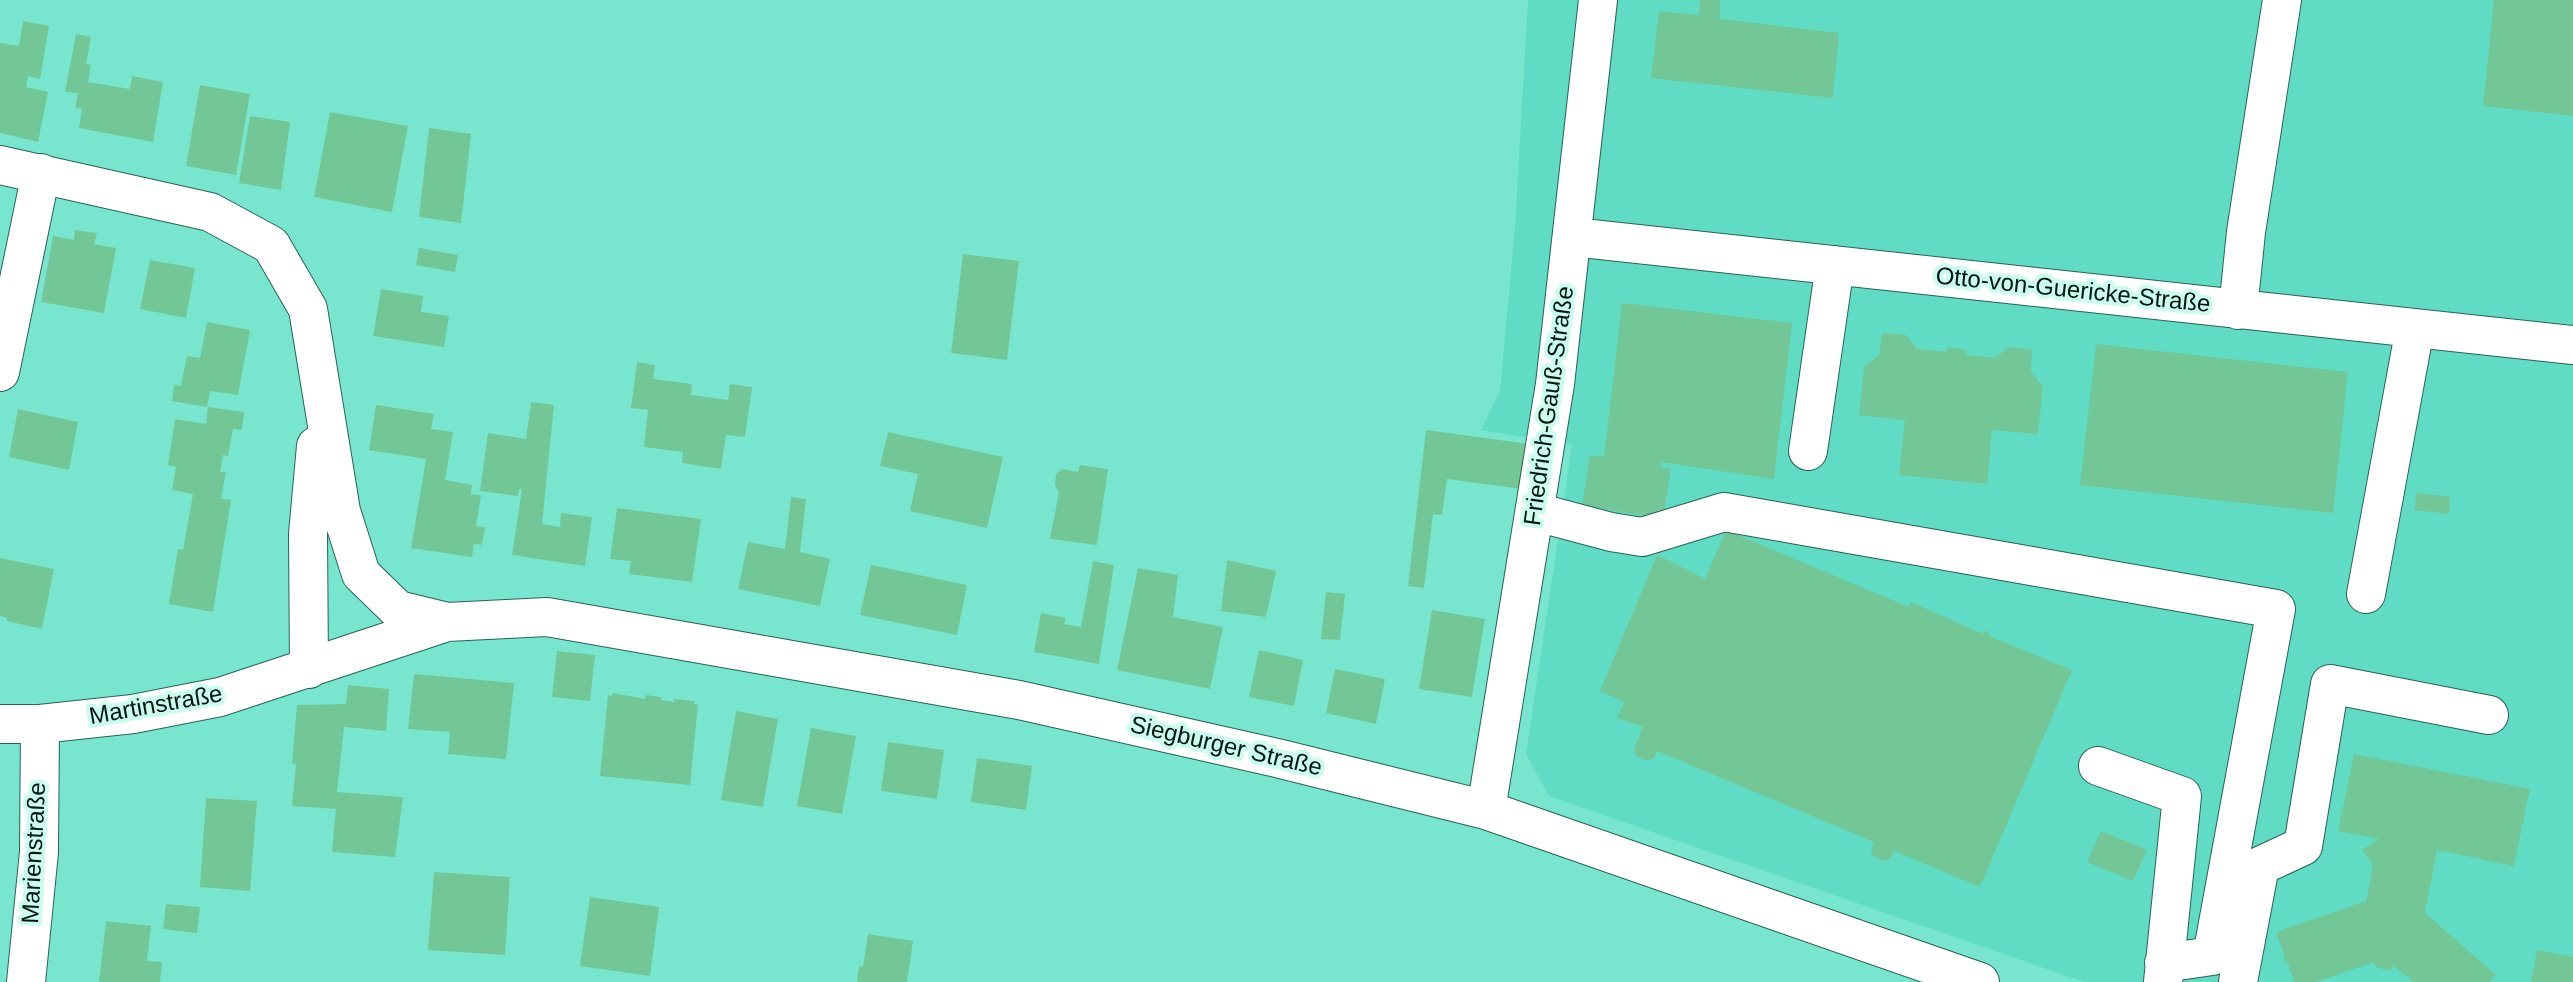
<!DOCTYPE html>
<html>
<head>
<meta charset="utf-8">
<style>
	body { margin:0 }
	canvas { display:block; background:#78e6ce }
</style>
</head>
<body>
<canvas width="2573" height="982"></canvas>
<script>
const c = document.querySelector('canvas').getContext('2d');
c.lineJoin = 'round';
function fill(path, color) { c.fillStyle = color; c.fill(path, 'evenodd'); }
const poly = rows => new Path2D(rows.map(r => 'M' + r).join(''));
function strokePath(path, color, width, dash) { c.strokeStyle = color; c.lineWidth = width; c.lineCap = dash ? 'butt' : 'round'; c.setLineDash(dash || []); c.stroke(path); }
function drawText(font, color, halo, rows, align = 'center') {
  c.font = font + ' Arial,sans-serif'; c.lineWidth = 8; c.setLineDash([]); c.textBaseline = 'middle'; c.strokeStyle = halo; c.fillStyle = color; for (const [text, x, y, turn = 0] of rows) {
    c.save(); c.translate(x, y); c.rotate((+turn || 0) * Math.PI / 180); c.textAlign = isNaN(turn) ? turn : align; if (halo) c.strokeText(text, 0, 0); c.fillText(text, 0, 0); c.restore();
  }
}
fill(poly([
	[1528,0,2573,0,2573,982,2084,982,1549,796,1526,754,1572,445,1481,430,1500,391,1515,227]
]), '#5fdcc3');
fill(poly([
	[1700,0,1720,0,1720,19,1839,33,1833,98,1651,78,1659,11,1699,15],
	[2494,0,2573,0,2573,116,2483,106],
	[23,21,49,26,40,79,28,76,26,87,48,92,38,142,0,133,0,43,19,46],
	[76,34,91,37,86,64,91,65,88,82,130,89,132,76,163,82,153,142,79,128,82,109,75,108,78,93,65,92],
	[200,85,250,94,236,175,186,166],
	[330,112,408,126,392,212,314,197],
	[250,116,290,122,281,190,239,183],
	[429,128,471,134,461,223,419,217],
	[75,230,97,233,94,244,116,248,104,313,41,302,53,236,74,240],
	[419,248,458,255,455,272,416,265],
	[963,254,1019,261,1007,360,951,353],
	[150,260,195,268,186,318,140,309],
	[381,289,423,296,421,312,449,316,444,347,373,336],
	[1622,303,1792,323,1774,479,1661,462,1661,467,1671,469,1663,519,1582,505,1590,455,1604,457],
	[207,322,250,330,238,395,210,391,207,407,172,401,174,385,181,386,187,356,200,358],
	[1882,333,1906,335,1917,349,1946,352,1947,347,1967,350,1966,355,1995,358,2009,347,2032,350,2031,372,2043,387,2038,434,1992,430,1987,484,1899,475,1905,420,1859,415,1864,367,1879,355],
	[2096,344,2348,372,2333,513,2080,485],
	[637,362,655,365,653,379,692,384,691,395,728,400,730,384,752,387,745,437,726,435,721,469,682,463,683,452,644,447,648,410,631,408],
	[531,402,554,405,542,524,560,527,561,513,592,517,585,566,512,555,522,489,519,489,518,496,480,491,488,433,526,439],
	[376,405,434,414,431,429,453,432,445,480,472,485,471,494,481,495,476,526,485,527,482,545,474,544,472,557,411,548,426,459,369,450],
	[208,407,244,412,242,430,233,429,228,456,223,455,220,472,226,472,221,499,231,500,213,612,169,604,178,549,183,550,193,494,172,490,176,467,168,465,175,419,206,424],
	[18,409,78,422,69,470,9,457],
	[1426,430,1529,444,1522,489,1447,479,1442,515,1433,514,1424,588,1408,586],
	[888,432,1003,457,987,528,910,511,918,474,880,466],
	[1080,465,1108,469,1097,545,1050,539,1059,492,1055,485,1056,474,1062,469,1078,472],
	[2417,493,2450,497,2449,514,2414,510],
	[791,497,806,499,800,552,830,559,820,606,738,589,748,542,785,549],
	[617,508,701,519,692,582,629,574,631,561,610,559],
	[1726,530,1909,607,1911,602,1983,634,1988,630,1989,636,2072,670,1980,887,1894,851,1891,858,1885,861,1873,856,1871,849,1874,842,1657,751,1654,758,1647,761,1636,756,1634,749,1643,727,1617,718,1624,702,1600,691,1657,555,1705,579],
	[0,558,54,569,42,629,7,621,7,618,0,616],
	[1227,560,1276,571,1266,617,1221,611],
	[1093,561,1114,565,1099,664,1034,652,1041,613,1066,618,1064,624,1081,627],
	[871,565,967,585,957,635,860,615],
	[1138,568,1178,575,1173,617,1223,627,1210,689,1117,670],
	[1326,592,1345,594,1340,640,1321,639],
	[1432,610,1485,619,1472,697,1419,689],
	[1259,650,1303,660,1294,706,1249,697],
	[557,651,595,655,590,701,552,697],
	[1335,669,1385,679,1376,724,1326,713],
	[414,674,514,683,506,759,448,754,450,732,408,729],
	[348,685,389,689,386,731,344,727,337,792,403,797,395,857,332,852,336,809,292,806,296,764,292,763,297,705,346,704],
	[613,693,645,699,646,695,661,697,661,700,674,702,674,699,694,701,694,704,698,705,690,785,600,776,608,695,612,696],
	[736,711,778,719,763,807,721,800],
	[811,728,856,736,842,814,797,806],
	[888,742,944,750,937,799,881,791],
	[2354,754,2530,789,2514,866,2437,850,2425,913,2496,975,2490,982,2413,982,2394,966,2390,971,2376,967,2374,962,2316,982,2294,982,2288,964,2283,961,2285,957,2276,932,2366,901,2373,865,2362,850,2379,839,2338,831],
	[977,758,1032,766,1026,810,971,802],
	[206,798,257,801,250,891,200,887],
	[2101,831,2147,850,2133,881,2087,862],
	[434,872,510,877,505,955,428,950],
	[590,897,659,907,650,976,580,966],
	[166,904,200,907,197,933,163,929],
	[106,921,151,926,147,961,162,962,160,982,99,982],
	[868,934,913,941,907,982,857,982,859,966,863,967],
	[2537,950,2573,957,2573,982,2531,982]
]), '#73c797');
const minor = poly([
	[0,165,210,212,271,245,308,309,341,511,361,574,398,610,447,622],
	[1573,237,2573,345],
	[2238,310,2246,232,2282,0],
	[0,372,41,173],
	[1808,451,1835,265],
	[1536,512,1611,532,1642,537,1724,512,2276,609,2212,956,2164,963],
	[2366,594,2415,328],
	[309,669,308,534,316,446],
	[0,724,40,724,133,714,220,697,447,622,547,617,1019,700,1277,758,1486,810,1980,982],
	[2098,766,2182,796,2163,982],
	[1486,810,1555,384,1598,0],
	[26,982,39,852,40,724],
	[2238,982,2260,866,2303,846,2330,684,2489,715]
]);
strokePath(minor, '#286357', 40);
strokePath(minor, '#fff', 38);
drawText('24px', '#001611', '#cafcef', [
	["Otto-von-Guericke-Straße",2073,291,6],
	["Friedrich-Gauß-Straße",1550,406,-82],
	["Martinstraße",156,706,-10],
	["Siegburger Straße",1226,747,13],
	["Marienstraße",35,853,-87]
]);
</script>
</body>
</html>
